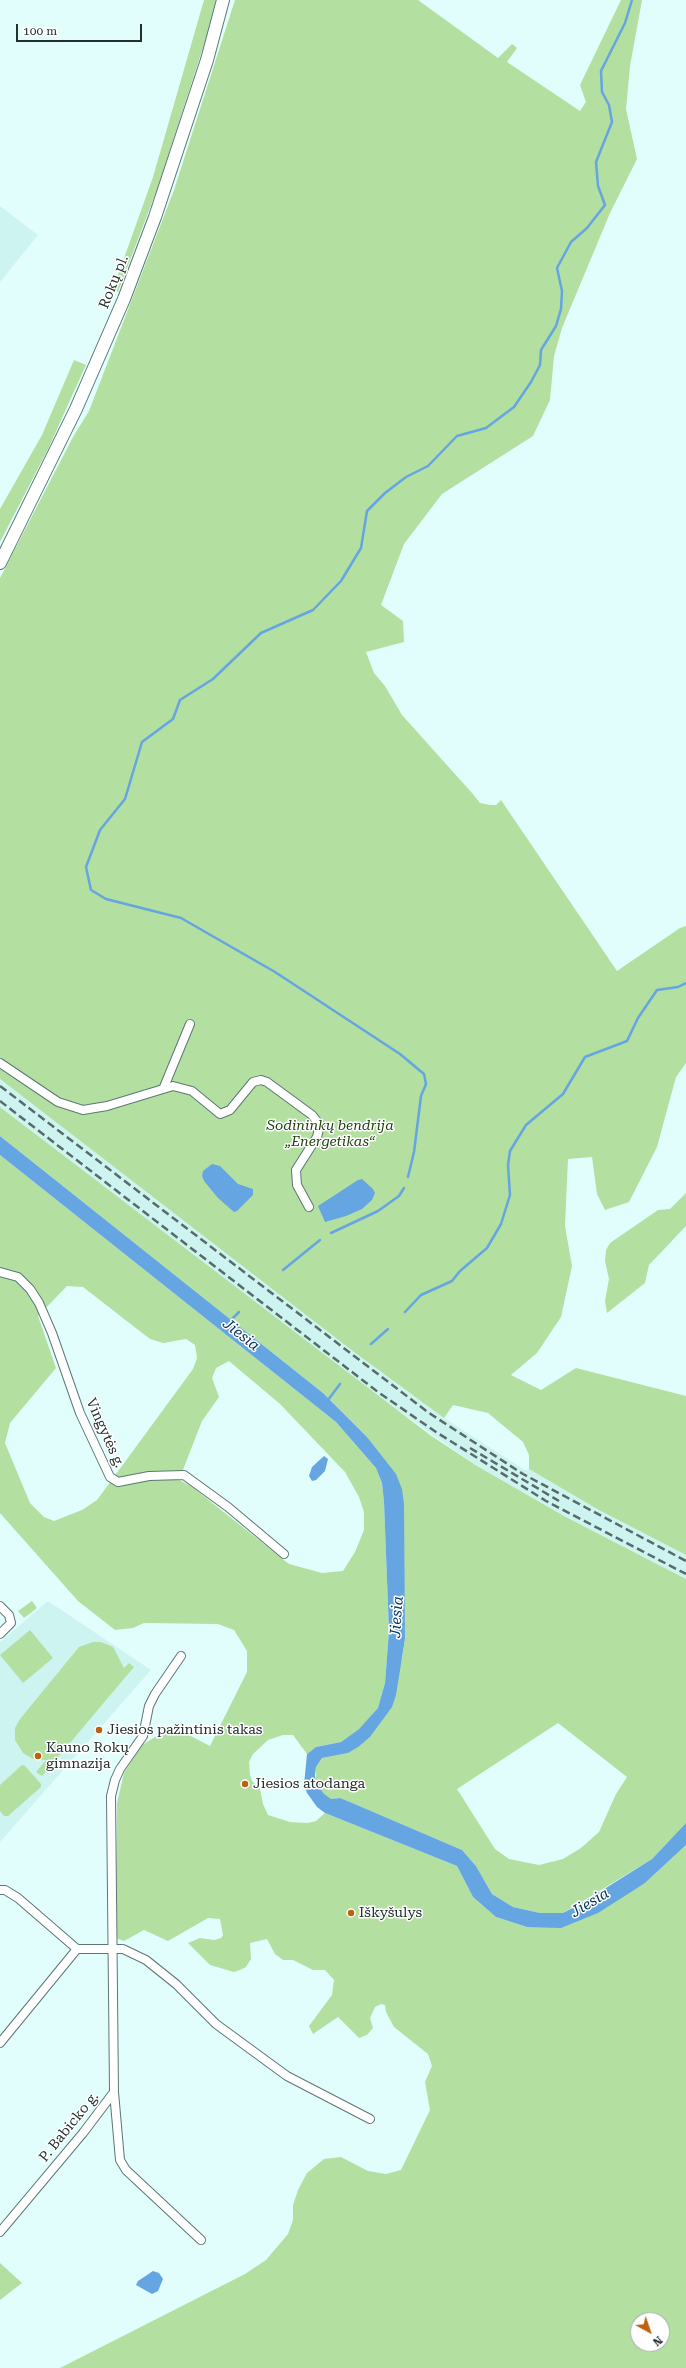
<!DOCTYPE html>
<html>
<head>
<meta charset="utf-8">
<style>
	body { margin:0 }
	#map { position:relative; width:686px; height:2368px; overflow:hidden; background:#e1fefc; font-family:"Roboto Serif",serif }
	canvas { display:block }
	.north { position:absolute; left:630px; top:2312px; width:40px; height:40px; box-sizing:border-box; background:#fff; border:1px solid #a7acab; border-radius:50%; rotate:140deg; font-size:11px; font-weight:700; line-height:16px; text-align:center; color:#242f2e }
	.north::after { content:''; display:block; margin:auto; width:14px; height:18px; background:#bd6010; clip-path:polygon(50% 0,100% 100%,50% 72%,0 100%) }
	.scale { position:absolute; left:16px; top:24px; width:126px; height:18px; box-sizing:border-box; border:2px solid #242f2e; border-top:0; padding-left:5px; font-size:12px; line-height:14px; white-space:nowrap; color:#242f2e; -webkit-text-stroke:3px #fff; paint-order:stroke }
</style>
</head>
<body>
<div id="map">
<canvas width="686" height="2368"></canvas>
<div class="north">N</div>
<div class="scale">100 m</div>
</div>
<script>
const c = document.querySelector('canvas').getContext('2d');
c.lineJoin = 'round';
function fill(path, color) { c.fillStyle = color; c.fill(path, 'evenodd'); }
const poly = rows => new Path2D(rows.map(r => 'M' + r).join(''));
function strokePath(path, color, width, dash) { c.strokeStyle = color; c.lineWidth = width; c.lineCap = dash ? 'butt' : 'round'; c.setLineDash(dash || []); c.stroke(path); }
function drawText(font, color, halo, rows, align = 'center') {
  c.font = font + ' "Roboto Serif",serif'; c.lineWidth = 3; c.setLineDash([]); c.textBaseline = 'middle'; c.strokeStyle = halo; c.fillStyle = color; for (const [text, x, y, turn = 0] of rows) {
    c.save(); c.translate(x, y); c.rotate((+turn || 0) * Math.PI / 180); c.textAlign = isNaN(turn) ? turn : align; if (halo) c.strokeText(text, 0, 0); c.fillText(text, 0, 0); c.restore();
  }
}
fill(poly([
	[0,206,38,235,0,282],
	[0,1079,354,1352,444,1418,525,1470,529,1469,597,1509,686,1555,686,1579,564,1516,477,1466,386,1402,0,1107],
	[48,1601,151,1670,0,1842,0,1642]
]), '#cef4f1');
fill(poly([
	[204,0,216,0,207,35,159,184,118,292,113,289,153,177],
	[235,0,418,0,498,58,512,44,517,48,507,62,580,111,586,102,580,85,621,0,642,0,630,66,626,109,637,159,610,213,562,328,554,356,550,400,533,436,442,494,404,544,381,605,403,621,404,642,366,652,374,673,385,686,402,715,472,793,480,803,490,805,496,805,501,800,617,971,680,928,686,926,686,1063,676,1077,657,1147,629,1202,605,1210,597,1194,592,1157,568,1159,565,1226,572,1266,561,1317,537,1353,511,1375,541,1390,576,1368,686,1396,686,1555,597,1509,529,1469,529,1455,523,1442,488,1413,453,1405,444,1418,354,1352,0,1079,0,578,73,437,89,411,174,190],
	[74,360,86,365,48,449,0,542,0,509,42,435],
	[0,1107,430,1435,477,1466,564,1516,686,1579,686,1823,652,1859,563,1913,540,1913,513,1907,492,1894,476,1866,462,1850,350,1802,340,1798,331,1799,324,1795,316,1783,316,1767,322,1758,348,1753,370,1737,402,1659,405,1639,402,1489,367,1437,323,1393,0,1136],
	[558,1723,627,1777,616,1794,599,1832,581,1848,563,1859,539,1865,509,1859,495,1849,457,1789],
	[0,1155,336,1422,376,1468,382,1483,384,1502,389,1631,385,1683,381,1698,378,1708,371,1717,359,1729,341,1742,316,1747,307,1754,293,1735,283,1735,268,1740,253,1754,249,1762,250,1775,252,1781,260,1789,263,1804,268,1815,290,1822,308,1823,316,1821,325,1813,457,1866,473,1897,496,1917,527,1927,645,1883,686,1845,686,2368,60,2368,245,2274,266,2260,288,2234,293,2220,293,2205,298,2190,307,2173,324,2159,341,2157,368,2171,386,2174,401,2170,430,2110,425,2082,432,2066,428,2054,394,2027,386,2012,385,2005,381,2004,375,2007,370,2018,373,2028,367,2035,359,2038,338,2017,313,2034,309,2026,332,1995,334,1980,325,1970,313,1970,293,1960,283,1960,275,1954,267,1939,250,1943,251,1959,246,1967,240,1970,234,1972,210,1965,188,1943,200,1938,214,1940,221,1938,223,1935,220,1919,208,1918,168,1941,144,1930,124,1941,116,1938,117,1803,124,1773,142,1745,160,1734,179,1730,210,1746,247,1672,247,1651,234,1630,218,1624,144,1623,133,1628,115,1630,78,1601,0,1513],
	[67,1286,83,1287,150,1339,163,1343,186,1339,195,1345,197,1358,193,1369,97,1500,82,1510,54,1521,44,1517,30,1503,5,1443,10,1423,56,1368,38,1316],
	[229,1361,280,1404,345,1472,359,1497,364,1512,364,1530,355,1552,343,1571,322,1573,289,1564,191,1486,179,1480,202,1421,219,1397,212,1378,216,1368],
	[638,2320,662,2320,662,2344,638,2344],
	[686,1193,686,1226,649,1265,645,1283,607,1313,605,1301,609,1279,605,1261,606,1250,610,1243,658,1210,670,1209],
	[32,1601,37,1608,24,1618,18,1611],
	[30,1630,53,1658,23,1683,0,1655],
	[93,1642,101,1642,113,1647,124,1668,129,1663,134,1667,42,1776,36,1772,46,1760,33,1759,23,1753,15,1740,15,1728,20,1719,79,1647],
	[22,1765,25,1766,41,1784,41,1787,8,1816,4,1816,0,1811,0,1785],
	[0,2263,22,2283,0,2300]
]), '#b3dfa1');
fill(poly([
	[0,1136,323,1393,367,1437,396,1474,402,1489,404,1504,405,1639,396,1695,392,1707,370,1737,358,1747,348,1753,322,1758,316,1767,315,1775,316,1783,324,1794,331,1799,340,1798,350,1802,462,1850,476,1866,492,1894,513,1907,540,1913,563,1913,582,1903,652,1859,686,1823,686,1845,645,1883,598,1913,561,1928,527,1927,496,1917,473,1897,457,1866,325,1813,317,1807,307,1793,304,1785,307,1754,316,1747,341,1742,359,1729,378,1708,385,1683,389,1631,384,1502,382,1483,376,1468,336,1422,0,1155],
	[212,1164,220,1166,238,1184,253,1189,253,1195,237,1211,234,1212,218,1198,204,1181,202,1176,203,1171],
	[362,1179,373,1189,375,1193,372,1200,362,1209,346,1216,325,1222,318,1206,358,1180],
	[324,1456,328,1459,325,1471,316,1480,312,1481,309,1476,312,1467],
	[153,2271,159,2273,163,2279,158,2291,152,2294,136,2285,138,2281]
]), '#65a5e1');
strokePath(poly([
	[408,1177,414,1152,421,1096,426,1084,424,1074,400,1054,275,972,181,918,106,899,91,890,86,867,100,830,125,799,142,742,173,719,180,700,213,679,261,633,313,610,341,581,361,548,367,511,385,493,406,477,428,466,457,436,486,428,514,407,531,382,540,365,541,350,556,326,561,309,562,291,557,268,571,242,587,228,605,205,598,186,596,162,612,122,609,105,602,92,601,71,625,23,632,0],
	[331,1233,378,1211,399,1196,404,1188],
	[283,1270,320,1240],
	[405,1312,421,1295,452,1281,460,1271,487,1248,501,1224,510,1195,508,1165,510,1151,526,1125,563,1094,585,1057,627,1041,638,1018,657,990,678,987,686,983],
	[229,1322,239,1312],
	[371,1344,388,1329],
	[328,1400,340,1384]
]), '#65a5e1', 2.5);
const street = poly([
	[0,1063,58,1102,83,1110,107,1106,173,1086,192,1091,220,1114,230,1110,253,1082,261,1080,267,1082,312,1115,320,1125,317,1137,296,1170,297,1185,309,1207],
	[164,1087,190,1024],
	[0,1272,18,1277,30,1289,39,1303,52,1333,80,1413,110,1477,118,1482,149,1476,184,1475,228,1507,284,1554],
	[0,1606,9,1615,11,1623,0,1634],
	[0,1890,5,1890,18,1898,77,1949,123,1949,146,1960,176,1984,216,2024,287,2076,370,2119],
	[0,2043,77,1949],
	[114,2092,120,2160,126,2170,201,2240],
	[0,2232,83,2133,114,2092,111,1796,115,1780,120,1769,143,1736,149,1706,155,1694,181,1656]
]);
const primary = poly([
	[0,563,76,409,124,299,155,217,207,60,223,0]
]);
strokePath(street, '#5d7775', 10);
strokePath(primary, '#5d7775', 14);
strokePath(street, '#fff', 8);
strokePath(primary, '#fff', 12);
strokePath(poly([
	[0,1086,429,1413,523,1474,686,1561],
	[0,1101,378,1392,436,1432,546,1501,686,1574],
	[470,1448,559,1501]
]), '#5a6a68', 2.5, [8, 4]);
for (const [x, y, r, color] of [
	[99,1730,4,"#bd6010"],
	[38,1756,4,"#bd6010"],
	[245,1784,4,"#bd6010"],
	[351,1913,4,"#bd6010"]
]) { const dot = new Path2D(); dot.arc(x, y, r, 0, 2 * Math.PI); c.fillStyle = color; c.fill(dot); strokePath(dot, '#fff', 1.5); }
drawText('14px', '#242f2e', '#fff', [
	["Rokų pl.",114,282,-68],
	["Vingytės g.",105,1433,66],
	["P. Babicko g.",69,2127,-51]
]);
drawText('italic 14px', '#1c3c0a', '#fff', [
	["Sodininkų bendrija",330,1126],
	["„Energetikas“",330,1142]
]);
drawText('14px', '#242f2e', '#fff', [
	["Jiesios pažintinis takas",107,1730],
	["Kauno Rokų",46,1748],
	["gimnazija",46,1764],
	["Jiesios atodanga",253,1784],
	["Iškyšulys",359,1913]
], 'left');
drawText('italic 15px', '#003359', '#fff', [
	["Jiesia",241,1335,38],
	["Jiesia",397,1617,-86],
	["Jiesia",590,1903,-31]
]);
</script>
</body>
</html>
